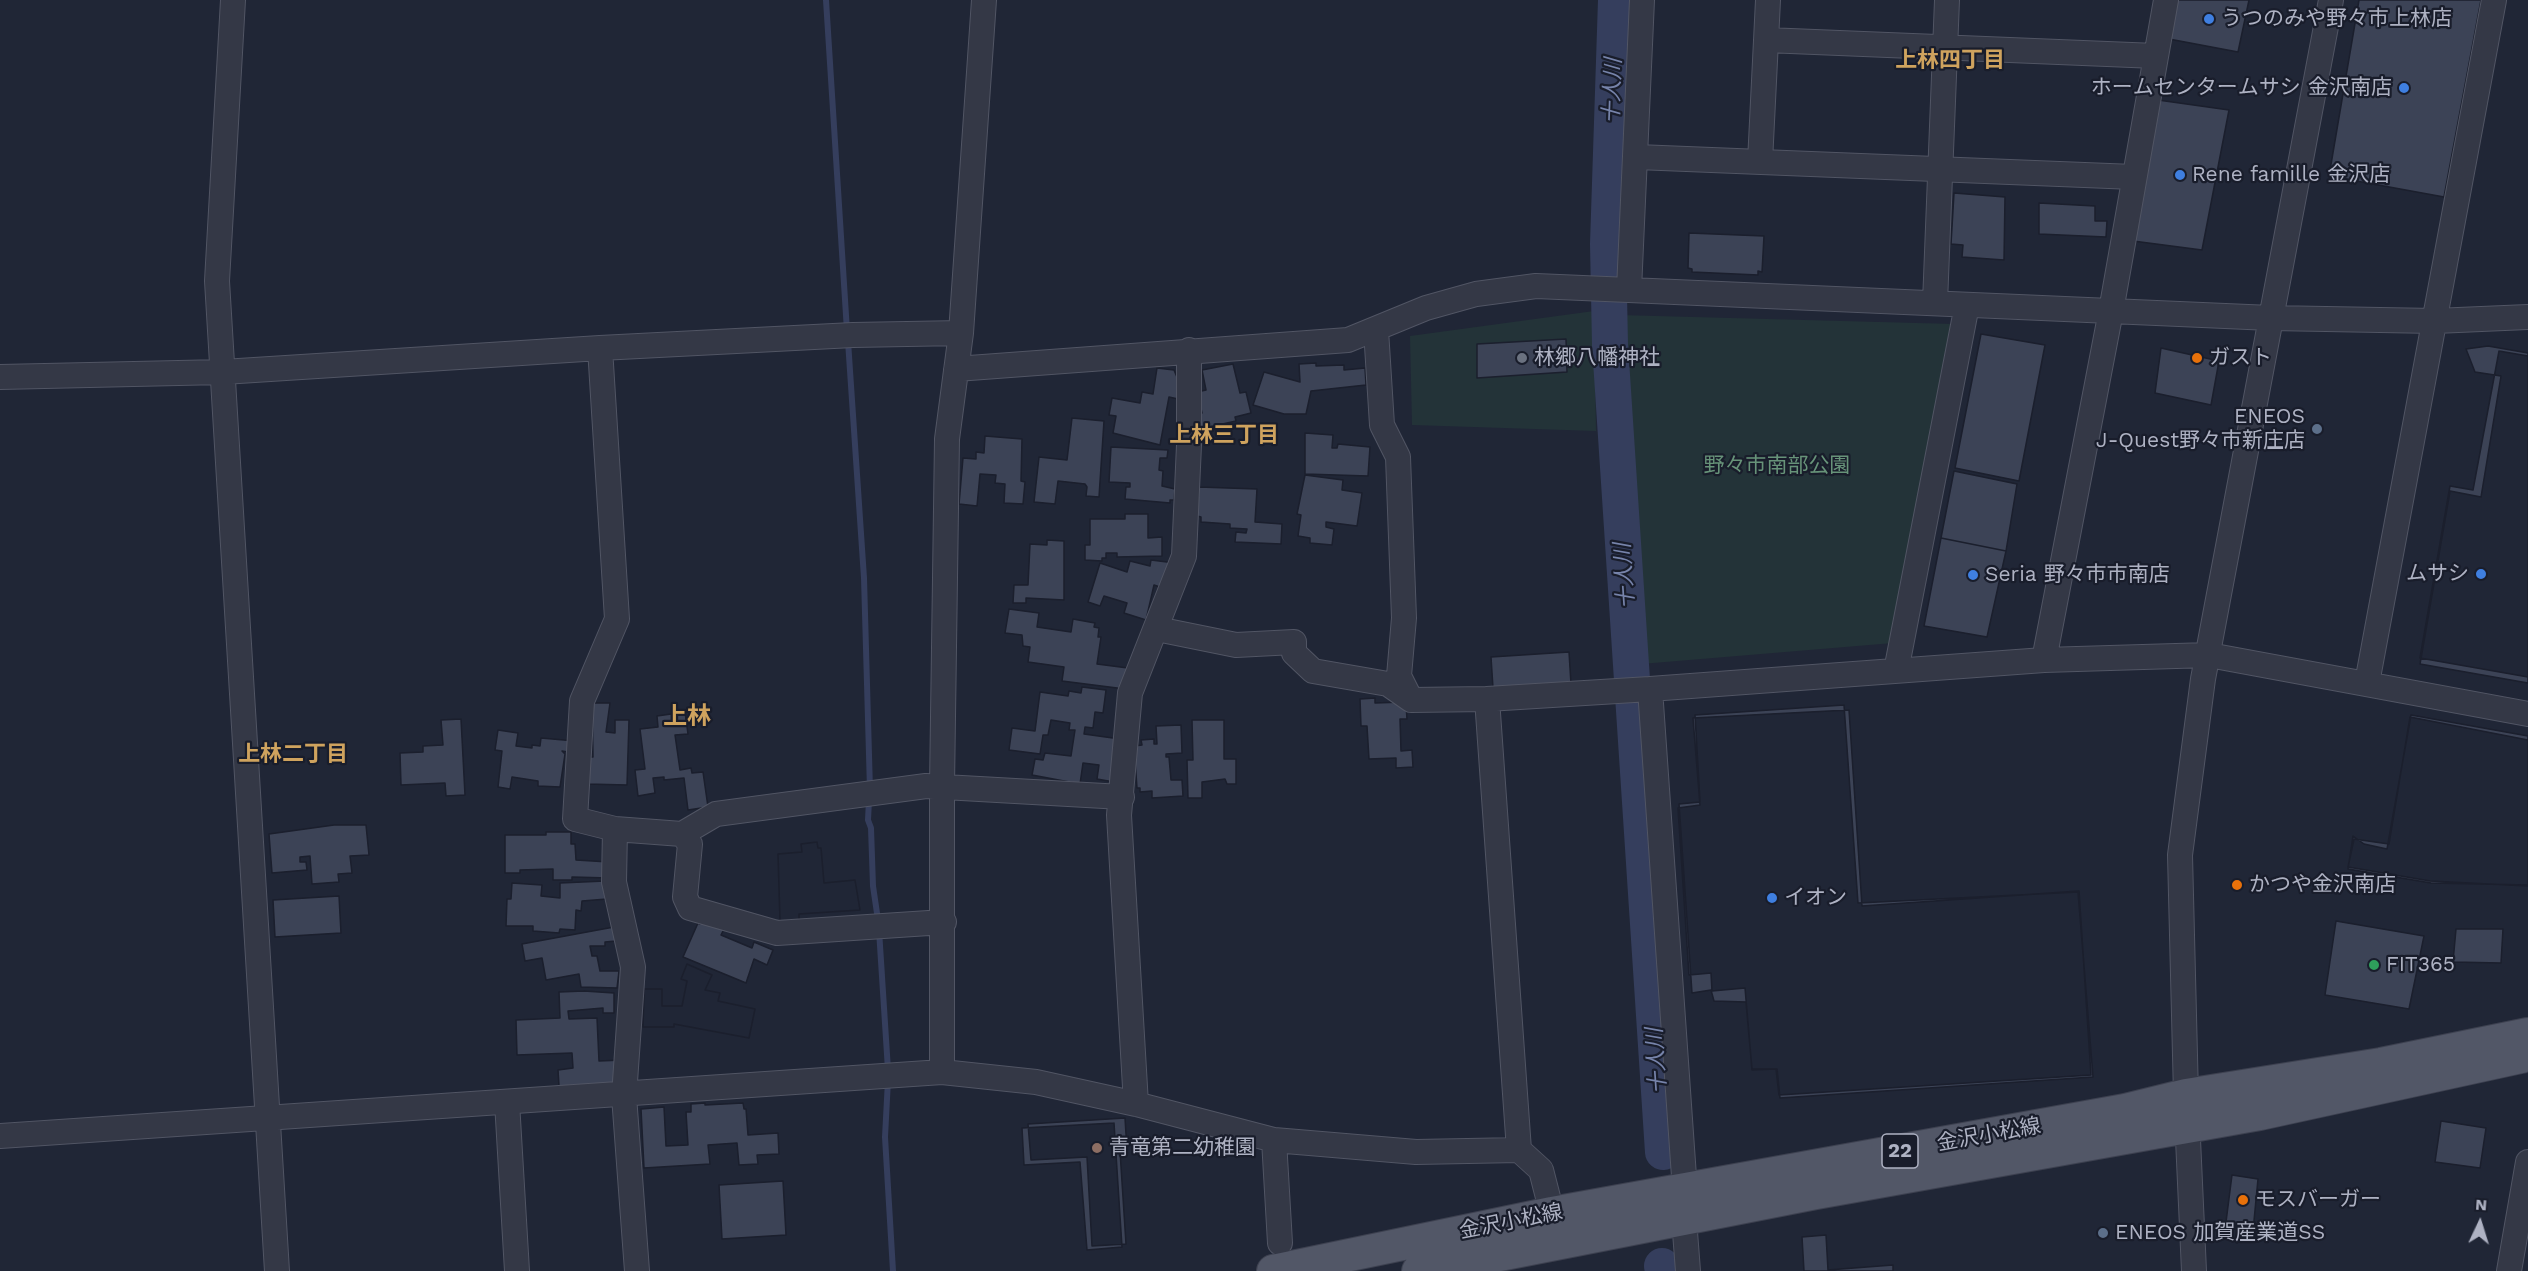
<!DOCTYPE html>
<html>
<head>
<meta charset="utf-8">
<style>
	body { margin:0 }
	#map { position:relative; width:2528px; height:1271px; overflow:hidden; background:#202636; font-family:"Work Sans",sans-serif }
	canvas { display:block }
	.north { position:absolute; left:2450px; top:1193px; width:60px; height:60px; -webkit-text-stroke:4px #191d2b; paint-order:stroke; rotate:4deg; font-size:16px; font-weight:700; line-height:24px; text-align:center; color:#aeb2c3 }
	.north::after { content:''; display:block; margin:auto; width:21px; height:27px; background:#aeb2c3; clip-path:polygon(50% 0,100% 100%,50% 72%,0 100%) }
</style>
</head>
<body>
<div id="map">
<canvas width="2528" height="1271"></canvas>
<div class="north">N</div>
</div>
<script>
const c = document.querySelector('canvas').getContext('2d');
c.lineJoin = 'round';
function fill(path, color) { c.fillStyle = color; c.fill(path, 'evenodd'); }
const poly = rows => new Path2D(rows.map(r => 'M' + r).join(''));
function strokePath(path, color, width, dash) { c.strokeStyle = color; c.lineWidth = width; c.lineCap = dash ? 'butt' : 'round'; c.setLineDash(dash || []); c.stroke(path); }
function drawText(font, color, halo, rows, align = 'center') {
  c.font = font + ' "Work Sans","Noto Sans JP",sans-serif'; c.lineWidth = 4.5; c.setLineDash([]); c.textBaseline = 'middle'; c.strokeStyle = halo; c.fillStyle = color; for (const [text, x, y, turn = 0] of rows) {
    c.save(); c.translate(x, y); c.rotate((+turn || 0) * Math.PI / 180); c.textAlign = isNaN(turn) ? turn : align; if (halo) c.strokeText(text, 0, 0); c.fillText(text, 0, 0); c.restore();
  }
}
fill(poly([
	[1594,311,1596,431,1412,425,1410,336],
	[1619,315,1954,324,1893,643,1641,664]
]), '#233338');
strokePath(poly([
	[826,0,847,331],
	[848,341,864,578,870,790],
	[869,800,868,820,871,828,873,886,878,920],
	[879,930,888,1070],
	[888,1080,885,1137,893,1271]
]), '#353e5d', 6);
strokePath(poly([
	[1616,0,1608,244,1610,345,1663,1152],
	[1662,1266,1663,1271]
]), '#353e5d', 36);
const building = poly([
	[2176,0,2249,0,2238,52,2169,39,2176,0],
	[2359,0,2481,0,2444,197,2329,176,2359,0],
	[2158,100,2229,110,2202,250,2133,241,2158,100],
	[1954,193,2005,197,2004,260,1962,257,1963,245,1951,244,1954,193],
	[2039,203,2095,206,2095,221,2107,221,2106,237,2039,234,2039,203],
	[1689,233,1764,236,1762,272,1758,271,1758,275,1692,272,1692,269,1688,268,1689,233],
	[1981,334,2045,345,2019,481,1955,468,1981,334],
	[1566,339,1567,372,1477,378,1477,344,1566,339],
	[2488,346,2528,353,2528,683,2420,664,2450,491,2481,497,2501,376,2475,372,2466,349,2488,346],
	[2161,348,2219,361,2211,405,2155,393,2161,348],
	[2499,351,2528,356,2528,677,2420,658,2450,486,2473,490,2499,351],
	[1316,363,1316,366,1344,365,1344,370,1365,368,1366,385,1311,391,1306,414,1284,414,1253,405,1264,372,1300,382,1299,364,1316,363],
	[1233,364,1240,393,1246,392,1251,413,1235,417,1236,421,1200,429,1196,414,1202,413,1197,392,1206,390,1202,370,1233,364],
	[1157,368,1174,370,1179,382,1178,399,1169,397,1160,445,1113,433,1116,416,1109,415,1112,398,1140,403,1142,392,1153,394,1157,368],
	[1072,418,1104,421,1099,497,1086,496,1087,487,1085,484,1058,481,1055,504,1034,502,1039,457,1067,460,1072,418],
	[1305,433,1333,435,1332,448,1337,448,1338,444,1370,447,1368,476,1305,474,1305,433],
	[985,436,1022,439,1021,481,1025,482,1023,504,1004,503,1005,484,995,483,996,475,980,474,977,506,959,504,963,458,976,459,976,452,984,453,985,436],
	[1111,447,1168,450,1167,458,1160,458,1159,470,1163,471,1162,486,1175,489,1174,500,1170,500,1170,503,1125,499,1126,487,1130,487,1130,483,1109,482,1111,447],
	[1954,471,2017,484,2006,551,1941,538,1954,471],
	[1305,475,1343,480,1342,490,1362,493,1357,526,1326,522,1326,527,1334,529,1332,545,1310,543,1310,538,1298,536,1301,515,1297,514,1305,475],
	[1199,487,1257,489,1255,522,1282,524,1281,544,1235,542,1236,532,1246,533,1247,529,1230,528,1230,524,1201,522,1201,517,1197,516,1199,487],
	[1125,514,1148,514,1148,538,1162,537,1162,556,1117,557,1117,553,1106,553,1106,558,1102,558,1102,561,1085,560,1085,545,1090,545,1090,519,1125,519,1125,514],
	[1941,538,2006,551,1987,637,1924,626,1941,538],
	[1047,540,1064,541,1064,600,1026,598,1026,603,1013,603,1014,585,1028,585,1030,544,1047,545,1047,540],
	[1151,560,1175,563,1160,587,1154,585,1146,620,1124,613,1127,603,1104,596,1100,606,1088,602,1100,563,1127,572,1130,561,1150,566,1151,560],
	[1009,609,1039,613,1037,627,1071,632,1073,619,1095,623,1094,627,1099,628,1098,637,1101,637,1097,664,1128,668,1125,689,1062,681,1064,667,1028,662,1030,647,1023,646,1022,635,1005,633,1009,609],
	[1569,652,1571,684,1493,688,1491,657,1569,652],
	[1082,687,1106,690,1103,713,1095,712,1093,728,1085,727,1084,734,1120,739,1114,782,1097,779,1099,765,1083,763,1080,784,1032,775,1035,759,1043,760,1045,753,1071,756,1075,730,1069,730,1070,723,1051,720,1048,735,1043,735,1040,754,1009,750,1012,728,1035,731,1040,692,1068,696,1069,691,1081,693,1082,687],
	[1375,698,1375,703,1404,702,1406,705,1407,719,1400,719,1401,751,1412,750,1413,767,1396,768,1396,758,1369,759,1367,726,1361,726,1360,699,1375,698],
	[592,703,610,703,606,732,615,733,615,720,629,720,627,785,587,784,590,757,593,757,592,703],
	[1844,705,1858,903,2078,892,2093,1077,1780,1098,1777,1069,1752,1069,1746,1002,1714,1001,1711,990,1692,993,1679,804,1700,802,1695,715,1844,705],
	[1849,710,1862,906,2079,891,2091,1075,1779,1095,1776,1069,1752,1070,1745,988,1712,991,1711,973,1689,975,1678,808,1700,805,1693,718,1849,710],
	[685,712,688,734,675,735,680,770,691,768,692,773,703,772,708,807,688,810,684,778,664,780,664,777,653,778,655,793,638,796,635,770,645,769,640,729,658,727,657,716,685,712],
	[2411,715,2528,736,2528,885,2431,883,2348,869,2353,836,2364,844,2387,849,2411,715],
	[2410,717,2528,740,2528,886,2430,881,2348,867,2354,839,2389,844,2410,717],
	[461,719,465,795,446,796,445,783,401,785,400,753,423,752,423,746,443,745,441,720,461,719],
	[1192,720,1224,720,1224,759,1236,759,1236,784,1227,784,1225,779,1202,782,1202,798,1188,798,1187,760,1193,760,1192,720],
	[1181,725,1182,753,1166,754,1166,757,1169,757,1171,780,1182,780,1183,796,1152,798,1152,791,1140,792,1140,788,1137,788,1134,746,1142,745,1141,740,1154,739,1154,744,1157,744,1156,726,1181,725],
	[498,730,518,733,516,746,532,748,532,745,540,746,541,738,575,741,574,753,562,751,565,754,560,787,538,786,538,781,512,777,510,789,498,787,502,751,495,750,498,730],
	[334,825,366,825,369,855,350,856,352,873,338,874,339,882,312,884,310,856,300,857,300,862,306,862,307,870,272,873,269,834,334,825],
	[546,832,571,832,571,844,575,844,576,860,609,862,609,878,572,877,572,880,553,880,553,869,520,870,520,873,505,873,505,835,546,835,546,832],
	[817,842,818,848,821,848,824,883,855,880,860,910,799,914,799,920,780,921,778,854,802,852,801,844,817,842],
	[817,842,818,848,821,848,824,883,855,880,860,910,799,914,799,920,780,921,778,854,802,852,801,844,817,842],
	[605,881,607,899,582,901,581,911,576,910,575,930,560,929,559,933,533,931,533,926,506,926,507,899,511,899,512,883,542,885,541,896,560,898,560,883,605,881],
	[339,896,341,933,275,937,273,900,339,896],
	[703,918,725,927,721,935,752,948,754,942,773,950,767,965,754,959,746,983,683,957,698,923,700,924,703,918],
	[2336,921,2424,936,2409,1009,2325,995,2336,921],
	[614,927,616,941,605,942,605,946,590,946,592,956,597,956,600,971,619,971,617,988,581,987,579,974,546,980,542,958,525,961,522,944,614,927],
	[2456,929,2503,929,2501,963,2453,962,2456,929],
	[687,964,712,975,705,990,720,993,718,1001,755,1009,749,1038,674,1024,674,1027,643,1027,644,989,662,989,662,1006,682,1006,687,981,681,979,687,964],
	[687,964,712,975,705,990,720,993,718,1001,755,1009,749,1038,674,1024,674,1027,643,1027,644,989,662,989,662,1006,682,1006,687,981,681,979,687,964],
	[584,991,614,993,614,1013,603,1013,603,1008,568,1011,569,1019,597,1018,599,1061,623,1060,623,1084,559,1086,558,1070,573,1068,572,1053,517,1055,516,1020,560,1018,559,992,584,991],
	[705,1103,705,1105,743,1103,744,1109,746,1109,748,1135,778,1133,779,1154,757,1155,758,1164,739,1165,737,1143,708,1145,710,1164,644,1168,641,1109,664,1107,666,1146,688,1145,686,1112,691,1112,691,1104,705,1103],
	[1125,1118,1127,1150,1120,1151,1126,1244,1092,1246,1087,1157,1031,1160,1028,1124,1125,1118],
	[2441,1121,2486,1128,2480,1168,2435,1162,2441,1121],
	[1114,1123,1122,1247,1087,1250,1080,1162,1024,1165,1022,1128,1114,1123],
	[2232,1175,2258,1179,2253,1231,2226,1222,2232,1175],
	[783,1181,786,1235,722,1239,719,1185,783,1181],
	[1826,1235,1828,1270,1893,1265,1893,1271,1804,1271,1802,1237,1826,1235]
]);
fill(building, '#3c4356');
strokePath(building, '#1b1f2d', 1.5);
const minor = poly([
	[233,0,217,281,277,1271],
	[1766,40,2156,56],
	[1637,157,2134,177],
	[1760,162,1768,0],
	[1629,290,2271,318,2435,321,2528,317],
	[1935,303,1947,0],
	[1376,330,1382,425,1398,457,1404,618,1399,676,1411,700],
	[600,348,617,619,582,701,575,819,615,829,682,834,716,814,926,786,1122,797],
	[956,369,1348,340,1426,308,1476,294,1536,286,1629,290,1642,0],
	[0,377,223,372,600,348,853,335,961,333],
	[1157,629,1236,645,1294,642,1294,653,1313,671,1388,684,1411,700,1487,699,1650,689,2044,660,2111,311,2166,0],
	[2044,660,2209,655,2528,714],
	[1896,671,1967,305],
	[2367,683,2494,0],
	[1650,689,1685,1191],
	[1487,699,1519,1150],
	[615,829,614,882,633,967,624,1096,637,1271],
	[682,834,690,844,685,897,690,908,777,933,944,922],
	[942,1072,942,786,947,439,961,333,984,0],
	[507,1102,517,1271],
	[1136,1104,1119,815,1130,693,1184,556,1189,445,1189,350],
	[0,1136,942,1072,1036,1082,1136,1104,1274,1140,1416,1152,1519,1150,1541,1170,1552,1213],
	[1274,1140,1280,1243],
	[1684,1219,1688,1271],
	[2194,1271,2186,1095,2180,855,2203,679,2331,0],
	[2509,1271,2528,1162]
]);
const major = poly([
	[1273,1271,1552,1213,2125,1110,2186,1095,2381,1064,2528,1034],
	[1418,1271,1816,1193,2260,1114,2521,1057]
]);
strokePath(minor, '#515564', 26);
strokePath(major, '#3d4150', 34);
strokePath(minor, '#343846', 24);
strokePath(major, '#525767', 32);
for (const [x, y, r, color] of [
	[2209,19,6,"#3f7fe0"],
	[2404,88,6,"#3f7fe0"],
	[2180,175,6,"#3f7fe0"],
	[1522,358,6,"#6b7280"],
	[2197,358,6,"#e8710a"],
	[2317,429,6,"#5c6f8a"],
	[2481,574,6,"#3f7fe0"],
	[1973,575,6,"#3f7fe0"],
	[2237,885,6,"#e8710a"],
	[1772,898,6,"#3f7fe0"],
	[2374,965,6,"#2e9e5b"],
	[1097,1148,6,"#8d6e63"],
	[2243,1200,6,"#e8710a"],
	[2103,1233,6,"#5c6f8a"]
]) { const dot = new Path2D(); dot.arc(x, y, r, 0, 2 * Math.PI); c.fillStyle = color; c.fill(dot); strokePath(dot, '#191d2b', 2); }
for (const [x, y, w] of [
	[1900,1151,36]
]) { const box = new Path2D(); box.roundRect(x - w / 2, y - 17, w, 34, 4.5); c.fillStyle = '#191d2b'; c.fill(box); strokePath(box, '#aeb2c3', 1.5); }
drawText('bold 20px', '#aeb2c3', null, [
	["22",1900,1151]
]);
drawText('21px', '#aeb2c3', '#191d2b', [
	["うつのみや野々市上林店",2221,19],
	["ホームセンタームサシ 金沢南店",2392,88,"right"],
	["Rene famille 金沢店",2192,175],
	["林郷八幡神社",1534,358],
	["ガスト",2209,358],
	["ENEOS",2305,417,"right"],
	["J-Quest野々市新庄店",2305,441,"right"],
	["ムサシ",2469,574,"right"],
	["Seria 野々市市南店",1985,575],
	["かつや金沢南店",2249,885],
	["イオン",1784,898],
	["FIT365",2386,965],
	["青竜第二幼稚園",1109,1148],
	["モスバーガー",2255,1200],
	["ENEOS 加賀産業道SS",2115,1233]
], 'left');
drawText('21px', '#679379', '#191d2b', [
	["野々市南部公園",1777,466]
]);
drawText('21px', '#aeb2c3', '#191d2b', [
	["金沢小松線",1989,1135,-10],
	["金沢小松線",1511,1222,-11]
]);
drawText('bold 22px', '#cfa35e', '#191d2b', [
	["上林四丁目",1950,61],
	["上林三丁目",1224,436],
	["上林二丁目",293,755]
]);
drawText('italic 22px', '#7784ab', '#191d2b', [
	["十人川",1613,91,-88],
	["十人川",1625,576,-94],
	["十人川",1657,1061,-94]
]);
drawText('bold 24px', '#cfa35e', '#191d2b', [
	["上林",687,717]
]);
</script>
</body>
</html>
